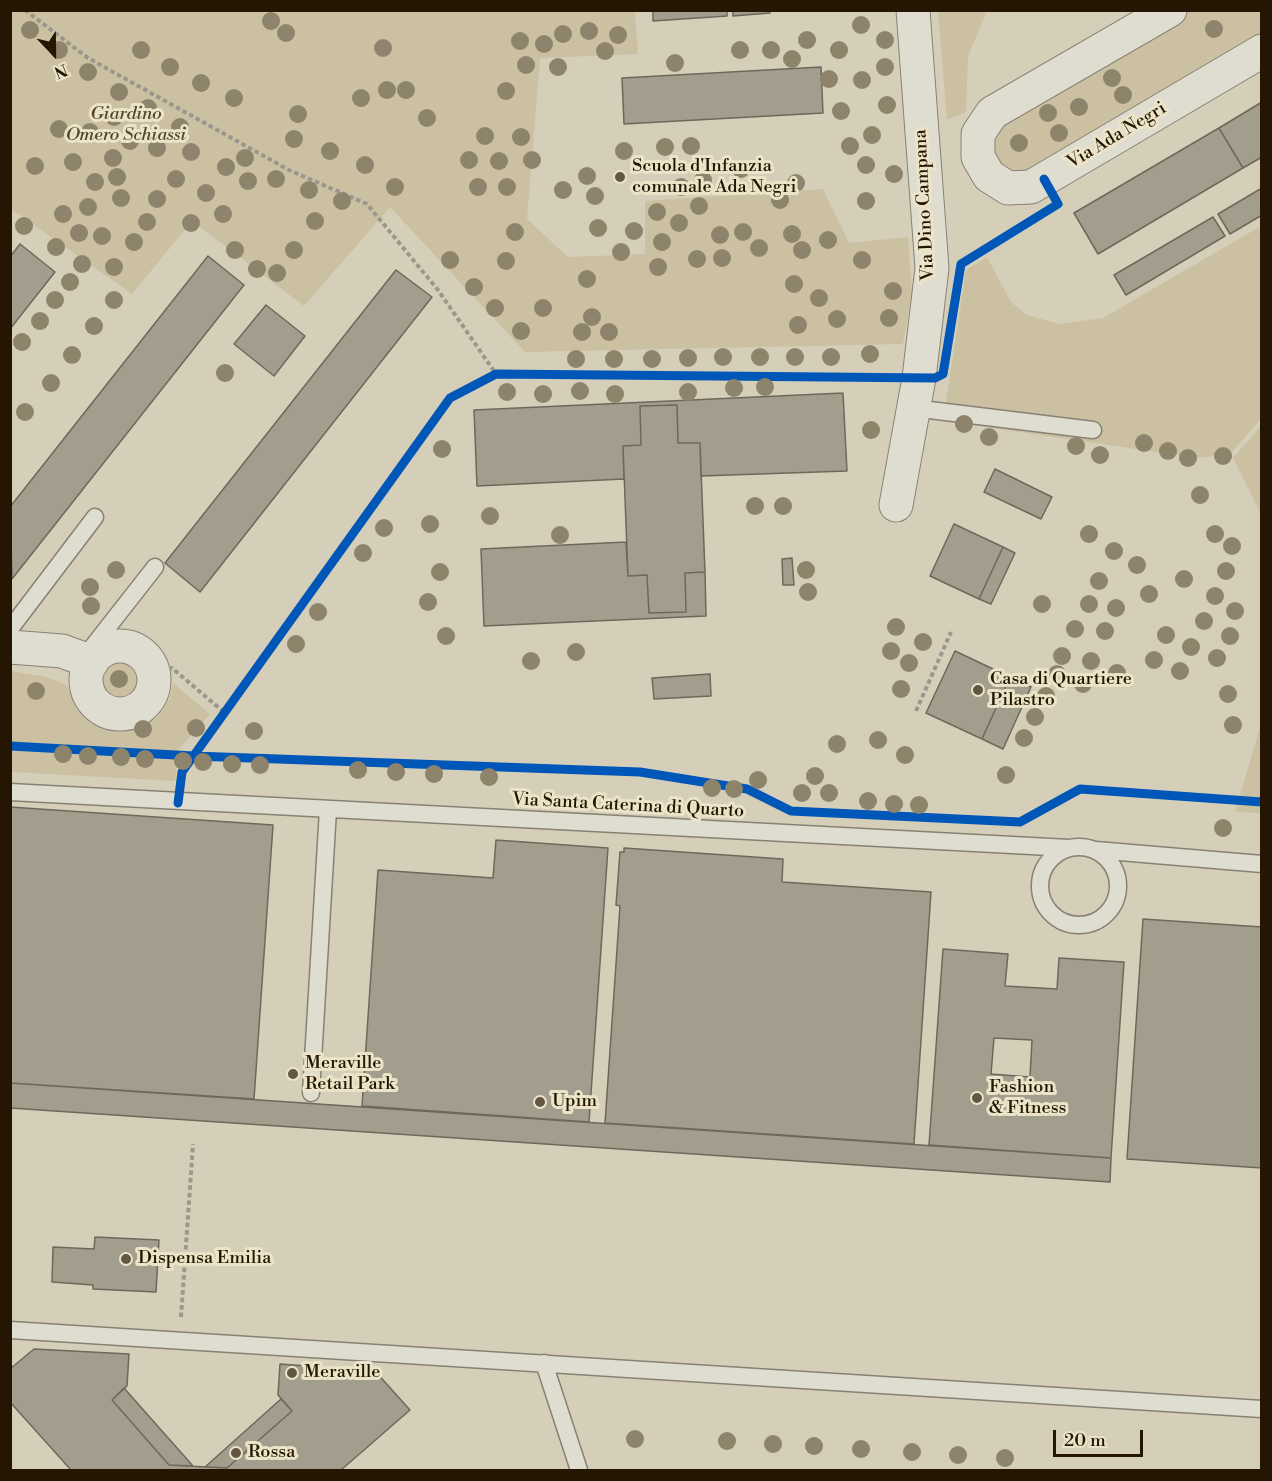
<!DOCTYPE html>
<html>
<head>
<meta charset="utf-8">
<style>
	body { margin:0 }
	#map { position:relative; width:1272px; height:1481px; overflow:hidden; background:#d5cfb9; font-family:"Libre Bodoni",serif }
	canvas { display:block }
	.frame { position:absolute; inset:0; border:12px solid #241603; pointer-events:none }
	.north { position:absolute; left:24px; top:24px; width:60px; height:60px; -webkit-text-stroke:4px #ece4c9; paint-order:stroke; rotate:158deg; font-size:16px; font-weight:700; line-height:24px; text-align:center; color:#241603 }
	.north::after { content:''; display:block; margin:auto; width:21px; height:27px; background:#241603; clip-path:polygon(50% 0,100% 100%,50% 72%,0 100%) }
	.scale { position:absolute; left:1053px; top:1430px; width:90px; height:27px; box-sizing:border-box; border:3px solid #241603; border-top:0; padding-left:8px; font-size:18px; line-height:21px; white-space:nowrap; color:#241603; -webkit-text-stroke:4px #ece4c9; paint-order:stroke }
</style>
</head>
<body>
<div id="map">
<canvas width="1272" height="1481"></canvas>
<div class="frame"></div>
<div class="north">N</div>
<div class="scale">20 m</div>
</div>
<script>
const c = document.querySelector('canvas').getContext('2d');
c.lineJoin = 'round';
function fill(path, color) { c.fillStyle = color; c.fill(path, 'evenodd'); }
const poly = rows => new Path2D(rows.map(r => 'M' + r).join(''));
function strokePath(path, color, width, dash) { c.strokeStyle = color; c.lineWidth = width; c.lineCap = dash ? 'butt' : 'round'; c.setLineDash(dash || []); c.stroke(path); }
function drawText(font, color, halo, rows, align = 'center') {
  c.font = font + ' "Libre Bodoni",serif'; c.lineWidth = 6; c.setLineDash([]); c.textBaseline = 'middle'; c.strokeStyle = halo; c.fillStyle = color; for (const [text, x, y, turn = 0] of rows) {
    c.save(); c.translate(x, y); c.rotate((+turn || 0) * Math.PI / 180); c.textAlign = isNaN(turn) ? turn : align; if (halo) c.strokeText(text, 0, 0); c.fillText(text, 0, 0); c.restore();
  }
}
fill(poly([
	[11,10,635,11,638,54,540,58,527,219,568,257,645,254,645,201,823,189,849,243,908,237,912,292,903,344,525,352,390,207,304,306,192,221,132,294,11,209],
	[938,11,987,11,968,56,966,112,947,120],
	[1187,11,1261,11,1261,38,1028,178,1008,178,986,139,1002,118],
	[1261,226,1261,419,1230,454,1198,458,943,421,966,270,987,257,1011,302,1027,315,1059,324,1103,318],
	[1261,426,1261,514,1233,458],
	'103 680a17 17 0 1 1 34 0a17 17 0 1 1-34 0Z',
	[11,671,47,677,66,685,86,715,98,727,117,730,139,728,158,717,169,700,173,683,210,714,178,750,175,781,11,772],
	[1261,724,1261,813,1235,812]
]), '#cbc1a2');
const building = poly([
	[653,10,727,10,727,16,653,21,653,10],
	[733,10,770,10,770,13,733,16,733,10],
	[821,67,823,113,624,124,622,78,821,67],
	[1262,102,1262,157,1243,168,1219,128,1262,102],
	[1219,128,1243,168,1098,254,1074,213,1219,128],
	[1262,188,1262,215,1230,234,1218,214,1262,188],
	[1213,217,1225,236,1126,295,1114,275,1213,217],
	[20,244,55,272,10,329,10,257,20,244],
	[208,256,244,285,12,579,10,507,208,256],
	[396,270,432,297,200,592,165,563,396,270],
	[266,305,305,336,274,376,234,344,266,305],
	[843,393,847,471,701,476,700,443,678,443,677,405,640,406,641,445,623,446,624,479,477,486,474,410,843,393],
	[677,405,678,443,700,443,705,572,685,573,686,612,649,613,647,575,628,576,623,446,641,445,640,406,677,405],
	[995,469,1052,497,1041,519,984,492,995,469],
	[954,524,1003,547,979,599,930,576,954,524],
	[626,542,628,576,647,575,649,613,686,612,685,573,705,572,706,616,484,626,481,549,626,542],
	[1003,547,1015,553,991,604,979,599,1003,547],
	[792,558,794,585,783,585,782,559,792,558],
	[955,651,1010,677,982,739,926,713,955,651],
	[710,674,711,696,654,699,652,678,710,674],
	[1010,677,1031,687,1003,749,982,739,1010,677],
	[10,807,273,825,254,1099,10,1083,10,807],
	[496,840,608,848,589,1122,362,1106,378,870,493,878,496,840],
	[624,848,783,859,782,882,931,892,914,1144,605,1123,620,906,616,905,620,852,624,852,624,848],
	[1143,919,1262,927,1262,1168,1127,1159,1143,919],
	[943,949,1008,954,1005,986,1057,989,1059,958,1124,962,1111,1158,929,1145,943,949],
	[994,1038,1032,1040,1030,1077,991,1074,994,1038],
	[10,1083,1111,1158,1110,1182,10,1108,10,1083],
	[95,1237,159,1240,156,1292,93,1289,93,1285,52,1282,53,1247,94,1249,95,1237],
	[34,1349,129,1354,127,1386,112,1400,169,1465,227,1468,292,1411,278,1395,280,1364,375,1371,410,1410,341,1470,71,1470,10,1402,10,1369,34,1349],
	[124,1388,139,1405,193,1466,169,1465,112,1400,124,1388],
	[281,1399,292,1411,227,1468,205,1467,281,1399]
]);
fill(building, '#a29d8d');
strokePath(building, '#6e685b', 1.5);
const service = poly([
	[913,408,1093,430],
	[10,629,95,517],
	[83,659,155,567],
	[10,792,1069,848],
	'1040 886a39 39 0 1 1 78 0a39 39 0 1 1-78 0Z',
	[1096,850,1262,864],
	[311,1093,328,810],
	[10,1330,1262,1409],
	[544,1363,579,1470]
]);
const minor = poly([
	[1170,10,992,113,978,134,978,157,989,176,1008,188,1031,187,1262,51],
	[896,505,919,378,932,268,913,10],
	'86 680a34 34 0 1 1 68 0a34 34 0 1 1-68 0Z',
	[10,647,62,651,92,662]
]);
strokePath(service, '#878173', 19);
strokePath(minor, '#878173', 35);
strokePath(poly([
	[25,10,88,58,289,170,367,204,438,290,496,374],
	[154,674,172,668,225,713],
	[916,711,951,632],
	[182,778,182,772,194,756],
	[181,1317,193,1144]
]), '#9b978d', 4, [4.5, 3]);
strokePath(service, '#dfdcd0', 16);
strokePath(minor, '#dfdcd0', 33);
strokePath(poly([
	[10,746,194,756,640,772,747,789,791,811,1020,822,1080,789,1262,802],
	[178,803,182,772,450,398,496,374,935,378,943,374,961,264,1058,204,1044,179]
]), '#0057b8', 9);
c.fillStyle = '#8e846c';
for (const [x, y] of [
	[271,21],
	[861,25],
	[1214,29],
	[30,30],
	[589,31],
	[286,33],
	[563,34],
	[618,35],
	[807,40],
	[885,40],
	[520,41],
	[544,44],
	[383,48],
	[59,50],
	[141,50],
	[740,50],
	[771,50],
	[839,50],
	[605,51],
	[792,59],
	[675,63],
	[526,65],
	[170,67],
	[558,67],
	[885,67],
	[88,72],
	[1112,78],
	[829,79],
	[862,80],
	[201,83],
	[387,90],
	[406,90],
	[506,91],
	[119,92],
	[1123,95],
	[234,98],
	[361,98],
	[887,105],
	[1079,107],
	[148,108],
	[841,111],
	[1048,113],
	[298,114],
	[114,117],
	[427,118],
	[180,127],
	[59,129],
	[90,132],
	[1059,133],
	[872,135],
	[485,136],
	[521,137],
	[294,139],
	[130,141],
	[1019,143],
	[691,146],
	[850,146],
	[665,147],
	[157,148],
	[330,151],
	[624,151],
	[191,152],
	[113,158],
	[245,158],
	[469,160],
	[532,160],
	[499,161],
	[73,162],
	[365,165],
	[866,165],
	[35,166],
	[226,167],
	[741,169],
	[894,174],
	[587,176],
	[117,177],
	[176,179],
	[276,179],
	[703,180],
	[248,181],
	[95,182],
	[796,183],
	[395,187],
	[478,187],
	[507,187],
	[681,187],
	[309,190],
	[563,190],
	[206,193],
	[595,196],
	[121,198],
	[157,199],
	[780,200],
	[342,201],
	[866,201],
	[699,206],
	[88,207],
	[657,212],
	[63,214],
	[223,214],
	[315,221],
	[147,222],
	[191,223],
	[679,223],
	[24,226],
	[598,228],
	[634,231],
	[515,232],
	[743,232],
	[79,233],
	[792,234],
	[720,235],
	[102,236],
	[828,240],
	[134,242],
	[662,242],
	[56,247],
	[759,248],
	[235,250],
	[294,250],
	[802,250],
	[621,252],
	[722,258],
	[697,259],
	[450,260],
	[862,260],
	[506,261],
	[82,264],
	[114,267],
	[658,267],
	[257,269],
	[277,273],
	[587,279],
	[70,282],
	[794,284],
	[474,287],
	[893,291],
	[819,298],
	[55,300],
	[114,300],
	[495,308],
	[543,308],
	[592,317],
	[889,318],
	[837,319],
	[40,321],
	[798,325],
	[94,326],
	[521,331],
	[582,332],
	[609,332],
	[22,342],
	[870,354],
	[72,355],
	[723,357],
	[760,357],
	[795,357],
	[831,357],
	[688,358],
	[576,359],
	[614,359],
	[652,359],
	[225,373],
	[51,383],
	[765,387],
	[734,388],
	[580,391],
	[507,392],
	[688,392],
	[543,394],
	[615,394],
	[25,412],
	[964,424],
	[871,430],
	[989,437],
	[1144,443],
	[1076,446],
	[442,449],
	[1168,451],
	[1100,455],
	[1223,456],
	[1188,458],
	[1200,495],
	[755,506],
	[783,506],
	[490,516],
	[430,524],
	[384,528],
	[1089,534],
	[1215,534],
	[560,535],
	[1232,546],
	[1114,551],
	[363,553],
	[1137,565],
	[116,570],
	[806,570],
	[1226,571],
	[440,572],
	[1184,579],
	[1099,581],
	[90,587],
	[808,592],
	[1149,594],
	[1215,596],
	[428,602],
	[1042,604],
	[1089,604],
	[91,606],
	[1116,608],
	[1235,611],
	[318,612],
	[1204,621],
	[896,627],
	[1075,629],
	[1105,631],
	[1166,635],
	[446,636],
	[1230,636],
	[923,642],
	[296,644],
	[1191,647],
	[891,651],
	[576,652],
	[1062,656],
	[1217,658],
	[1154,660],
	[531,661],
	[1091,661],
	[909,663],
	[1180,671],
	[1117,673],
	[1057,674],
	[119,679],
	[1083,684],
	[901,689],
	[36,691],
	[1228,694],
	[1046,696],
	[1035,717],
	[1233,725],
	[196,728],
	[143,729],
	[254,731],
	[1024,738],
	[878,740],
	[837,744],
	[63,754],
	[905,755],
	[88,756],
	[121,757],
	[145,759],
	[183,761],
	[203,762],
	[232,764],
	[260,765],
	[358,770],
	[396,772],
	[434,774],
	[1006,775],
	[815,776],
	[489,777],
	[758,780],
	[712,788],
	[734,789],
	[802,793],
	[829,793],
	[868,801],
	[894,804],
	[919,805],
	[1223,828],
	[635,1439],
	[727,1441],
	[773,1444],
	[814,1446],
	[861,1449],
	[912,1452],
	[958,1455],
	[1005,1458]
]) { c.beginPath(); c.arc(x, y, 9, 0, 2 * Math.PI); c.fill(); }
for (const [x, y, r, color] of [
	[620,177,6,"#625743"],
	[978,690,6,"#625743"],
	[293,1074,6,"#625743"],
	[977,1098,6,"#625743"],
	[540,1102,6,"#625743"],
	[126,1259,6,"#625743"],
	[292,1373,6,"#625743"],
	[236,1453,6,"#625743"]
]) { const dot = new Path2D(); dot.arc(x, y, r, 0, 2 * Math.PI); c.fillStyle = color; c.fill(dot); strokePath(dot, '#ece4c9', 2); }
drawText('italic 18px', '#53462d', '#ece4c9', [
	["Giardino",126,115],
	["Omero Schiassi",126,136]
]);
drawText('18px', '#241603', '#ece4c9', [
	["Via Ada Negri",1117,136,-31],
	["Via Dino Campana",925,205,-93],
	["Via Santa Caterina di Quarto",628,806,3]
]);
drawText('18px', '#241603', '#ece4c9', [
	["Scuola d'Infanzia",632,167],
	["comunale Ada Negri",632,188],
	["Casa di Quartiere",990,680],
	["Pilastro",990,701],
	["Meraville",305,1064],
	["Retail Park",305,1085],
	["Fashion",989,1088],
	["& Fitness",989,1109],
	["Upim",552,1102],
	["Dispensa Emilia",138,1259],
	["Meraville",304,1373],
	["Rossa",248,1453]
], 'left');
</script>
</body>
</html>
